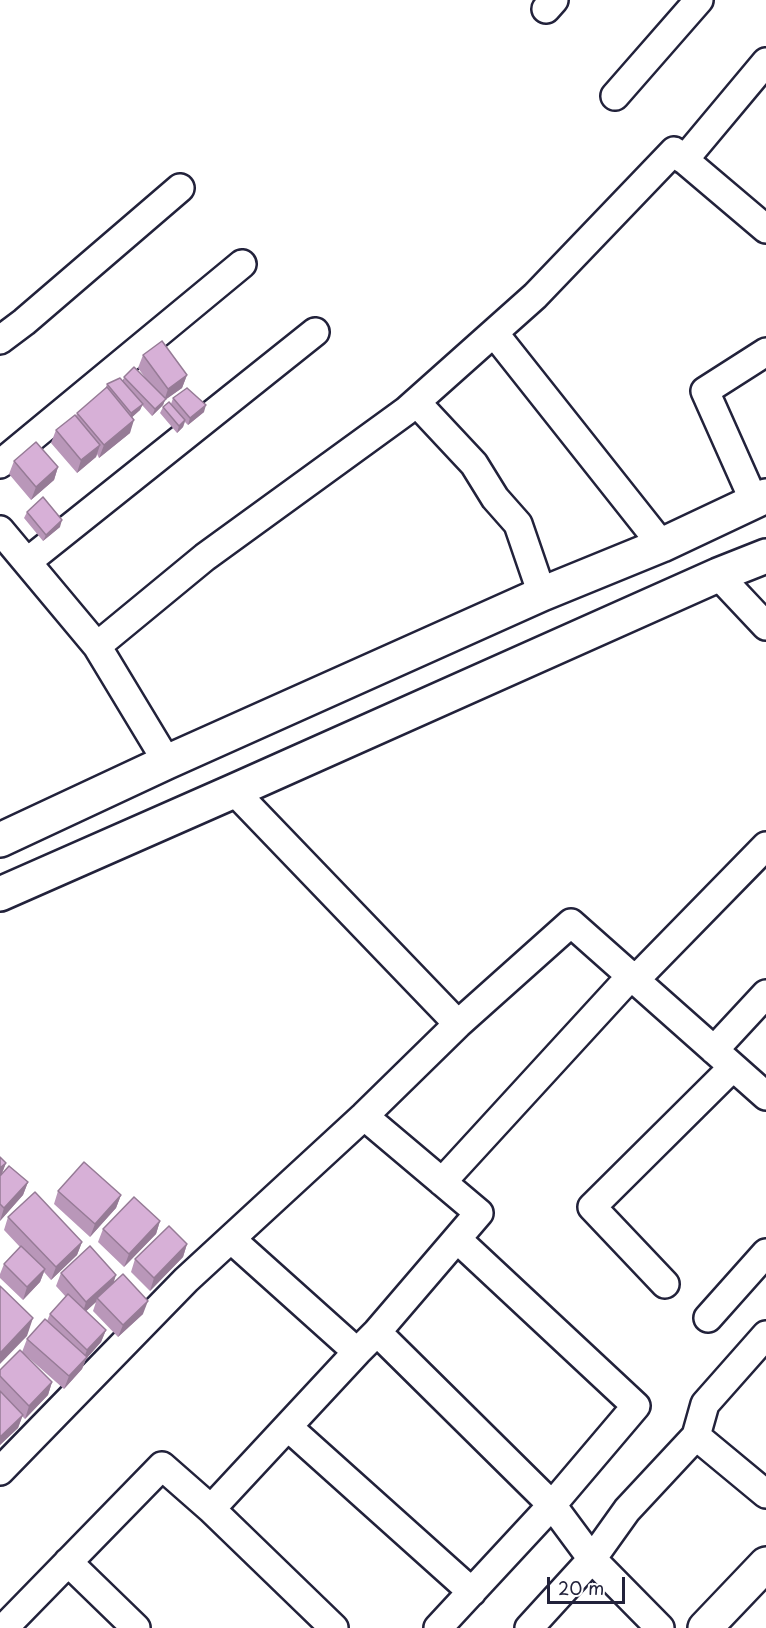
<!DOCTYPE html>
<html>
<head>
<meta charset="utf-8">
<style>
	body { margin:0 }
	#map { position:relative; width:766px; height:1628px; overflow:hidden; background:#fff; font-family:"Playpen Sans",sans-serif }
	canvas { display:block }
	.scale { position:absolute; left:547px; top:1577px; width:78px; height:27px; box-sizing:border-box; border:3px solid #22223b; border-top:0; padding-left:8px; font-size:18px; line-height:21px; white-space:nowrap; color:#22223b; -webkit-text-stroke:4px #fff; paint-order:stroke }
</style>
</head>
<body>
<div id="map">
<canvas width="766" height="1628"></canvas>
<div class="scale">20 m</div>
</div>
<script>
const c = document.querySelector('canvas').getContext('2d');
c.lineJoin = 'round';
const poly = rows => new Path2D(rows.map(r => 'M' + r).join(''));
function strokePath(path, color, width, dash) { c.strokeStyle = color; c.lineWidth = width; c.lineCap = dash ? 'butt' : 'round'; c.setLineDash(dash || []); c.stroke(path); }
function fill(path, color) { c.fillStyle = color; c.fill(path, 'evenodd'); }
const street = poly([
	[546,9,554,0],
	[615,96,699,0],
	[684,160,766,62],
	[494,333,662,545],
	[0,340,24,322,180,188],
	[416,402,474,464,495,498,518,524,542,594],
	[0,464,242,264],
	[754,501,705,391,766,352],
	[0,530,97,646],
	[27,562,315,332],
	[718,575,766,626],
	[167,762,97,646,205,557,406,411,535,296,674,151,766,229],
	[234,791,458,1024],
	[635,980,766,846],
	[714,1050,766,994],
	[442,1182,631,976],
	[231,1239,357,1352],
	[457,1239,636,1406,552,1505,592,1559,529,1628],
	[665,1284,592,1207,733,1067],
	[708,1318,766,1253],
	[377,1332,552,1505,438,1628],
	[766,1335,705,1404,696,1436,766,1494],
	[288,1427,472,1592],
	[0,1471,186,1280,364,1116,458,1024,571,923,766,1096],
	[211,1509,334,1628],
	[68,1562,136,1628],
	[4,1628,162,1466,211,1509,357,1352,377,1332,479,1213,364,1116],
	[660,1628,592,1559,627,1510,696,1436]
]);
const secondary = poly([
	[0,840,167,762,542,594,662,545,766,496],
	[0,894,234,791,718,575,766,556],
	[705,1628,766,1564]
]);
strokePath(street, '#22223b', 32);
strokePath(secondary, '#22223b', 38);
strokePath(street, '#fff', 27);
strokePath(secondary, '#fff', 33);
fill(poly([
	[143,355,187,375,182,388,165,400,163,405,152,416,142,405,140,410,132,417,130,433,99,458,97,454,96,457,77,473,51,443,56,430,76,416,77,413,105,390,107,384,123,381,124,377,146,379,138,368],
	[173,398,204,412,188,425,185,422,183,427,177,433,160,413,163,407,171,404],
	[14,461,58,467,54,480,31,500,9,474],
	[27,512,60,527,43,541,24,518],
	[0,1157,6,1163,1,1175,28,1182,23,1195,0,1221],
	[58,1191,121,1195,116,1208,90,1237,54,1204],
	[8,1217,82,1242,77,1255,51,1280,44,1272,40,1282,23,1300,0,1278,0,1274,4,1264,20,1247,4,1230],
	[160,1221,156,1234,124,1267,98,1242,103,1229],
	[187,1244,183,1257,150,1291,131,1272,135,1259],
	[61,1273,114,1283,143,1314,118,1337,93,1311,96,1302,86,1311,106,1330,101,1342,86,1359,82,1369,64,1389,22,1352,27,1339,47,1321,50,1314,66,1297,56,1286],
	[0,1370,52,1382,48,1395,25,1419,22,1416,18,1428,0,1445]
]), '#b997b9');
fill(poly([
	[187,375,182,388,165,400,163,405,152,416,155,409,164,401,168,389],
	[143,404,140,410,129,420,131,413],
	[206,405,204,412,188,425,190,418],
	[134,420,130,433,99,458,104,445],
	[185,420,183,427,177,433,179,426],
	[100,445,96,457,77,473,81,460],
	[58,467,54,480,31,500,36,487],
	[62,520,60,527,43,541,46,535],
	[6,1163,1,1176,0,1177,0,1168],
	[28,1182,23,1195,0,1221,4,1208],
	[121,1195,116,1208,90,1237,95,1224],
	[160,1221,156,1234,124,1267,129,1254],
	[82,1242,77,1255,51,1280,56,1267],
	[187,1244,183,1257,150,1291,154,1278],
	[45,1269,40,1282,23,1300,27,1287],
	[116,1275,112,1288,97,1298,96,1302,82,1315,86,1302],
	[148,1301,143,1314,118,1337,123,1325],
	[33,1318,27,1336,0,1364,0,1353],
	[106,1330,101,1342,86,1359,82,1369,64,1389,69,1376,83,1360,87,1350],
	[52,1382,48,1395,25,1419,29,1406],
	[23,1415,18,1428,0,1445,0,1437]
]), '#967b96');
const building = poly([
	[162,341,187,375,168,389,143,355,162,341],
	[134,367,166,399,155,409,124,377,134,367],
	[120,378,143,404,131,413,107,384,120,378],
	[107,387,134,420,104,445,77,413,107,387],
	[187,388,206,405,190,418,173,398,187,388],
	[169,402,185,420,179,426,163,407,169,402],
	[75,415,100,445,81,460,56,430,75,415],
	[36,442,58,467,36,487,14,461,36,442],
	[43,497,62,520,46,535,27,512,43,497],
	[0,1157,6,1163,0,1168,0,1157],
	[84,1162,121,1195,95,1224,58,1191,84,1162],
	[9,1166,28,1182,4,1208,0,1204,0,1176,9,1166],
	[35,1192,82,1242,56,1267,8,1217,35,1192],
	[134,1197,160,1221,129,1254,103,1229,134,1197],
	[169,1226,187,1244,154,1278,135,1259,169,1226],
	[21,1246,45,1269,27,1287,4,1264,21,1246],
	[90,1246,116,1275,86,1302,61,1273,90,1246],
	[123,1274,148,1301,123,1325,97,1298,123,1274],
	[0,1286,33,1318,0,1353,0,1286],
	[68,1294,106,1330,87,1350,50,1314,68,1294],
	[45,1319,87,1357,69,1376,27,1339,45,1319],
	[20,1350,52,1382,29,1406,0,1376,0,1370,20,1350],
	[0,1391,23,1415,0,1437,0,1391]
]);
fill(building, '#d7b0d7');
strokePath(building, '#967b96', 1.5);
</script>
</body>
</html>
